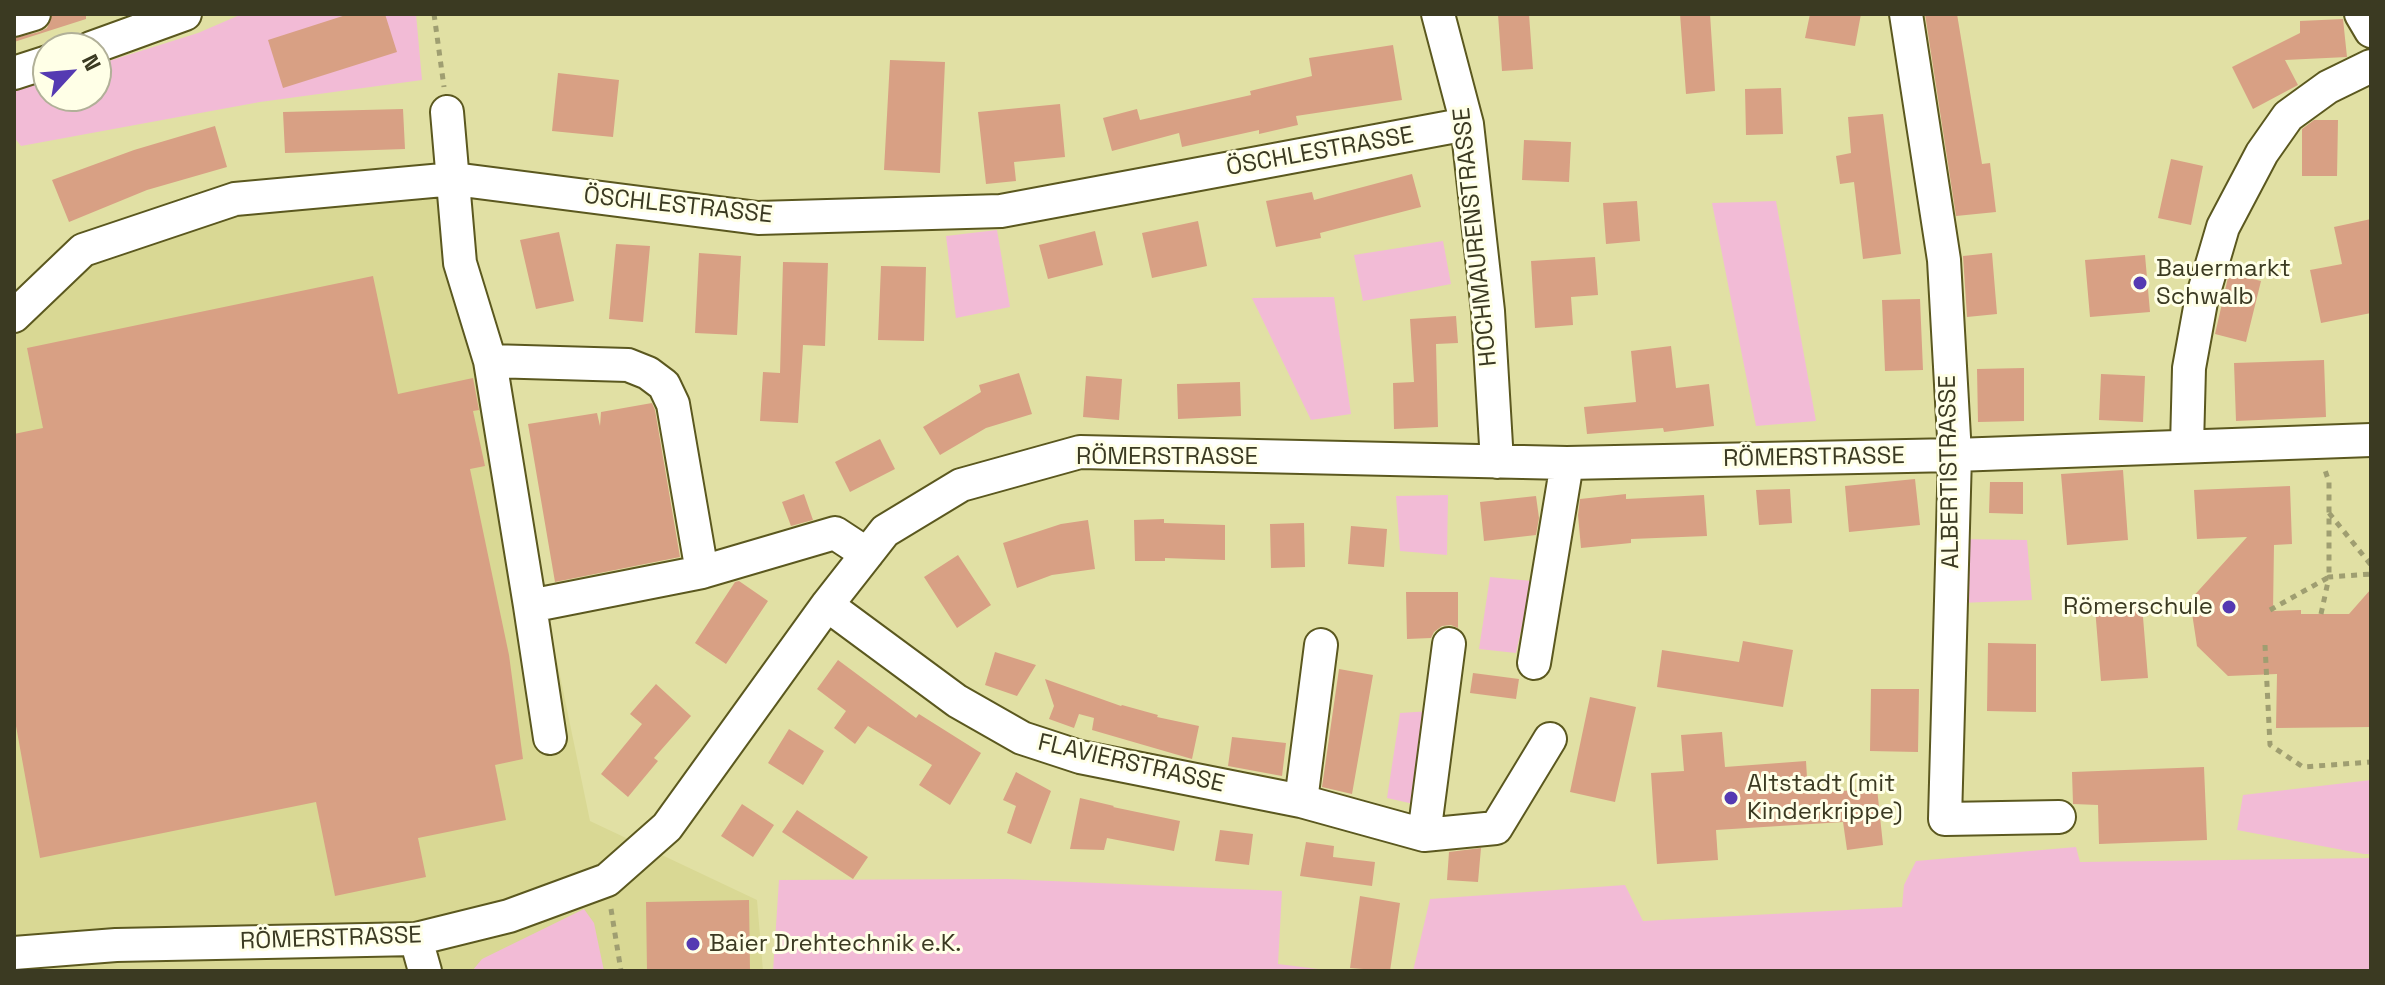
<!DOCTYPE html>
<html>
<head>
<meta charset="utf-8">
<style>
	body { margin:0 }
	#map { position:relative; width:2385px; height:985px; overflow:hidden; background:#e1e0a4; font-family:"Space Grotesk",sans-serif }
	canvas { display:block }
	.frame { position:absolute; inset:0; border:16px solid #3b3a22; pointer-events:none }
	.north { position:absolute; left:32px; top:32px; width:80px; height:80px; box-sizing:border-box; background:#ffffe7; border:2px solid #b1b098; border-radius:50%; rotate:64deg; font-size:22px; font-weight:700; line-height:32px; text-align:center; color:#3b3a22 }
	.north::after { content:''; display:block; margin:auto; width:28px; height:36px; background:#553ab2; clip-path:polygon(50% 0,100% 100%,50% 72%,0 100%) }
</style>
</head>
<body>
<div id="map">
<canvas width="2385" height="985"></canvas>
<div class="frame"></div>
<div class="north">N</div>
</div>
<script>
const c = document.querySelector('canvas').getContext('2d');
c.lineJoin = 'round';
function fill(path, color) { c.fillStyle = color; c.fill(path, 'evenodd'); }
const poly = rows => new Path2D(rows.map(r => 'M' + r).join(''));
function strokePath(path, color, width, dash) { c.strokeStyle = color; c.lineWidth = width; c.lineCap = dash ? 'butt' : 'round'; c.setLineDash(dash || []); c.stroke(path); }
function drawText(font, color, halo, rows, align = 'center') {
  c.font = font + ' "Space Grotesk",sans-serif'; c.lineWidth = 6; c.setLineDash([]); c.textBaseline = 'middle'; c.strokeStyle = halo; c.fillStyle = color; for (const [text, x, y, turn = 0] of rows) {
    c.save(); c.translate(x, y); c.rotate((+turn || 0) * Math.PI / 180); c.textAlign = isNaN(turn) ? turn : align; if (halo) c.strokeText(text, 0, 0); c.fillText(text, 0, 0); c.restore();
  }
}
fill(poly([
	[461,196,590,821,757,900,763,971,14,971,14,334,87,262,228,214]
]), '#d9d894');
fill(poly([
	[242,14,416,14,422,80,260,102,21,146,14,137,14,91,48,80,48,96,96,96,96,65,198,33],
	[1776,201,1816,421,1756,426,1712,203],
	[997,230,1010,307,956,318,946,236],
	[1443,241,1451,284,1363,301,1354,255],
	[1334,297,1351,414,1311,420,1252,298],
	[1448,495,1447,555,1400,551,1396,496],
	[1955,539,2027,540,2032,600,1961,603],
	[1490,577,1532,581,1516,653,1479,649],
	[1431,711,1418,805,1387,798,1400,713],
	[2371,780,2371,854,2364,854,2237,830,2243,795],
	[2076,847,2080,862,2371,858,2371,971,1413,971,1430,899,1625,885,1643,921,1902,907,1904,885,1916,861],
	[1006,879,1282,891,1278,964,1334,971,773,971,779,880],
	[584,909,594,923,604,971,472,971,482,959]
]), '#f2bbd6');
fill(poly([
	[52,14,86,14,86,19,14,42,14,38,39,32,47,28],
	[349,14,385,14,397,52,283,88,268,40],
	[1498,14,1529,14,1533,69,1502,71],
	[1680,14,1710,14,1715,91,1686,94],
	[1810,14,1861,14,1855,46,1805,38],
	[1925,14,1957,14,1982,164,1990,163,1996,212,1956,216],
	[2343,19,2347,57,2285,60,2298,85,2253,109,2232,67,2300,33,2300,21],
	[1393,45,1402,100,1296,116,1298,125,1259,134,1259,130,1182,147,1179,133,1112,151,1103,118,1137,109,1140,120,1251,95,1250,91,1312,76,1309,58],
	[890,60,945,62,940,173,884,170],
	[558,73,619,80,613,137,552,131],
	[1781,88,1783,134,1746,135,1745,89],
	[1060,104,1065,157,1014,162,1016,181,986,184,978,112],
	[403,109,405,149,285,153,283,112],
	[1883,114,1901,254,1863,259,1854,182,1840,184,1836,156,1851,153,1848,117],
	[2314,120,2338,120,2337,176,2302,176,2302,129],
	[215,126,227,167,147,190,69,222,52,180,134,150],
	[1524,140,1571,142,1569,182,1522,180],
	[2171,159,2203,166,2191,225,2158,218],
	[1412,174,1421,207,1320,233,1321,238,1276,247,1266,201,1312,192,1314,200],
	[1637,201,1640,241,1606,244,1603,203],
	[2371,219,2371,313,2321,323,2310,270,2342,264,2334,227],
	[1198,221,1207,266,1152,278,1142,233],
	[1095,231,1103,265,1048,279,1039,245],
	[559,232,574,301,536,309,520,240],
	[616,244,650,246,643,322,609,319],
	[699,253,741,256,737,335,695,333],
	[1992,253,1997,314,1967,317,1963,256],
	[2145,255,2150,312,2090,317,2085,260],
	[1595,257,1598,295,1571,297,1573,325,1535,328,1531,261],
	[783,262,828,263,825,346,803,345,798,423,760,421,763,372,780,373],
	[881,266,926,267,924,341,878,340],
	[2229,273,2261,281,2246,342,2215,334],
	[373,276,398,394,473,378,479,410,473,411,485,466,470,469,509,655,523,759,495,765,506,820,418,838,426,877,335,896,316,802,40,858,14,715,14,434,43,428,27,348],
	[1920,299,1923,370,1885,371,1882,300],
	[1456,316,1458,343,1436,344,1438,427,1394,429,1393,383,1414,382,1410,319],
	[1671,346,1676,388,1709,384,1714,426,1664,432,1663,428,1587,434,1584,407,1636,402,1631,351],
	[2324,360,2326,417,2236,421,2234,363],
	[2024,368,2024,421,1978,422,1977,369],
	[1019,373,1032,414,986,428,940,455,923,427,981,392,979,385],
	[2101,374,2145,376,2143,422,2099,420],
	[1086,376,1122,379,1119,420,1083,417],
	[1240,382,1241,416,1178,419,1177,384],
	[652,403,655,410,680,557,555,582,528,424,597,413,600,426,601,412],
	[880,439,895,469,850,492,835,462],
	[2123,470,2128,540,2067,545,2061,474],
	[1915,479,1920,525,1849,532,1845,486],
	[1990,482,2023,482,2023,514,1989,513],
	[2290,486,2292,544,2274,545,2273,611,2301,610,2301,614,2349,614,2371,589,2371,727,2276,728,2277,674,2228,676,2197,646,2190,600,2247,537,2197,539,2194,490],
	[1790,489,1792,523,1759,525,1756,490],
	[804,494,813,520,791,526,782,502],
	[1626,494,1626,499,1704,495,1707,536,1631,539,1631,543,1581,548,1578,515,1580,499],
	[1536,496,1539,518,1536,535,1484,541,1480,502],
	[1164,519,1164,523,1225,525,1225,560,1165,558,1165,561,1135,561,1134,520],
	[1088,520,1095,569,1052,575,1017,588,1003,543,1061,524],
	[1304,523,1305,567,1271,568,1270,524],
	[1351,526,1387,529,1384,567,1348,564],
	[958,555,991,605,957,628,924,577],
	[739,581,768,601,726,664,695,643,735,582],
	[1406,592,1458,592,1458,628,1451,625,1442,626,1434,632,1431,638,1407,639],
	[2142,605,2148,678,2101,681,2095,608],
	[1743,641,1793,650,1783,707,1657,687,1662,650,1739,662],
	[1988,643,2036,644,2036,712,1987,711],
	[995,652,1036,665,1017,696,985,685],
	[838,660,916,718,919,714,981,753,950,805,919,785,932,765,868,726,855,744,834,728,846,711,817,689],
	[1339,669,1373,675,1352,794,1322,787],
	[1473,673,1519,679,1516,699,1470,693],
	[1045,679,1121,706,1122,705,1158,715,1157,717,1199,726,1192,759,1092,730,1094,718,1079,714,1074,728,1049,719,1054,706],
	[656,684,691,716,654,758,658,761,628,797,601,774,642,724,630,714],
	[1871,689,1919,689,1918,752,1870,751],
	[1590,697,1636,707,1615,802,1570,792],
	[789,729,824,751,803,785,768,763],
	[1722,732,1725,767,1806,761,1808,794,1877,788,1883,845,1847,850,1843,822,1716,830,1718,860,1657,864,1651,773,1684,771,1681,735],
	[1232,737,1286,743,1282,776,1228,766],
	[2204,767,2207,840,2099,844,2098,805,2073,804,2072,772],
	[1016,772,1051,791,1031,844,1007,833,1016,806,1003,800],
	[1080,798,1114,806,1113,807,1180,821,1174,851,1107,838,1104,850,1070,849],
	[742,804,774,825,753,857,721,836],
	[797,810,868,857,853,879,782,832],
	[1220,830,1253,834,1249,865,1215,861],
	[1306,842,1334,846,1333,857,1375,862,1372,886,1300,876],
	[1481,848,1478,882,1447,880,1449,852],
	[1360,896,1400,903,1390,971,1350,968],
	[749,900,750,971,647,971,646,902]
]), '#d8a084');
const minor = poly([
	[1438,14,1467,124,1488,311,1497,462],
	[1906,14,1944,260,1955,455,1945,819,2059,817],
	[2361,14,2371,31],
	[14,20,34,14],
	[91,48,185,14],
	[14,73,48,62],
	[447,112,460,263,490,361,530,606,702,572,835,533,867,554],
	[14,316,83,250,235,199,454,179,758,218,1001,211,1467,124],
	[490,361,628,365,648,373,664,385,673,404,702,572],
	[2187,446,2189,368,2201,302,2223,227,2262,153,2288,116,2328,87,2371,66],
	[827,605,957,701,1022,738,1080,757,1301,801,1424,835,1496,828,1550,739],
	[530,606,550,738],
	[1534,663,1567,463],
	[1301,801,1321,645],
	[1424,835,1449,644],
	[416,939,425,971],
	[14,953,116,945,416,939,509,916,607,880,667,827,827,605,885,531,961,485,1080,452,1567,463,1955,455,2371,440]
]);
strokePath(minor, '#5b581f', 36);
strokePath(poly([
	[434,14,444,87],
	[2329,513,2371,565],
	[2270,610,2329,577,2329,482,2325,470],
	[2321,614,2329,577,2371,574],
	[2265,645,2270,745,2303,767,2371,762],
	[611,909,621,971]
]), '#9f9e71', 5, [6, 6]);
strokePath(minor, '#fff', 32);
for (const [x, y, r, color] of [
	[2140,283,8,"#553ab2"],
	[2229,607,8,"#553ab2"],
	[1731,798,8,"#553ab2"],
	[693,944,8,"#553ab2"]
]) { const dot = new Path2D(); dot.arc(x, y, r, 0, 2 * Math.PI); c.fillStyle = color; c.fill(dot); strokePath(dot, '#ffffe7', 3); }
drawText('24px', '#3b3a22', '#ffffe7', [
	["ÖSCHLESTRASSE",1320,152,-10],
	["ÖSCHLESTRASSE",678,206,6],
	["HOCHMAURENSTRASSE",1476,237,-96],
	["RÖMERSTRASSE",1167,457],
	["RÖMERSTRASSE",1814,458,-1],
	["ALBERTISTRASSE",1950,472,-91],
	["FLAVIERSTRASSE",1131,764,13],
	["RÖMERSTRASSE",331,939,-2]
]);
drawText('24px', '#3b3a22', '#ffffe7', [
	["Bauermarkt",2156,269],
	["Schwalb",2156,297],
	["Römerschule",2213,607,"right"],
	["Altstadt (mit",1747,784],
	["Kinderkrippe)",1747,812],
	["Baier Drehtechnik e.K.",709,944]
], 'left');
</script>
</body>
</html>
